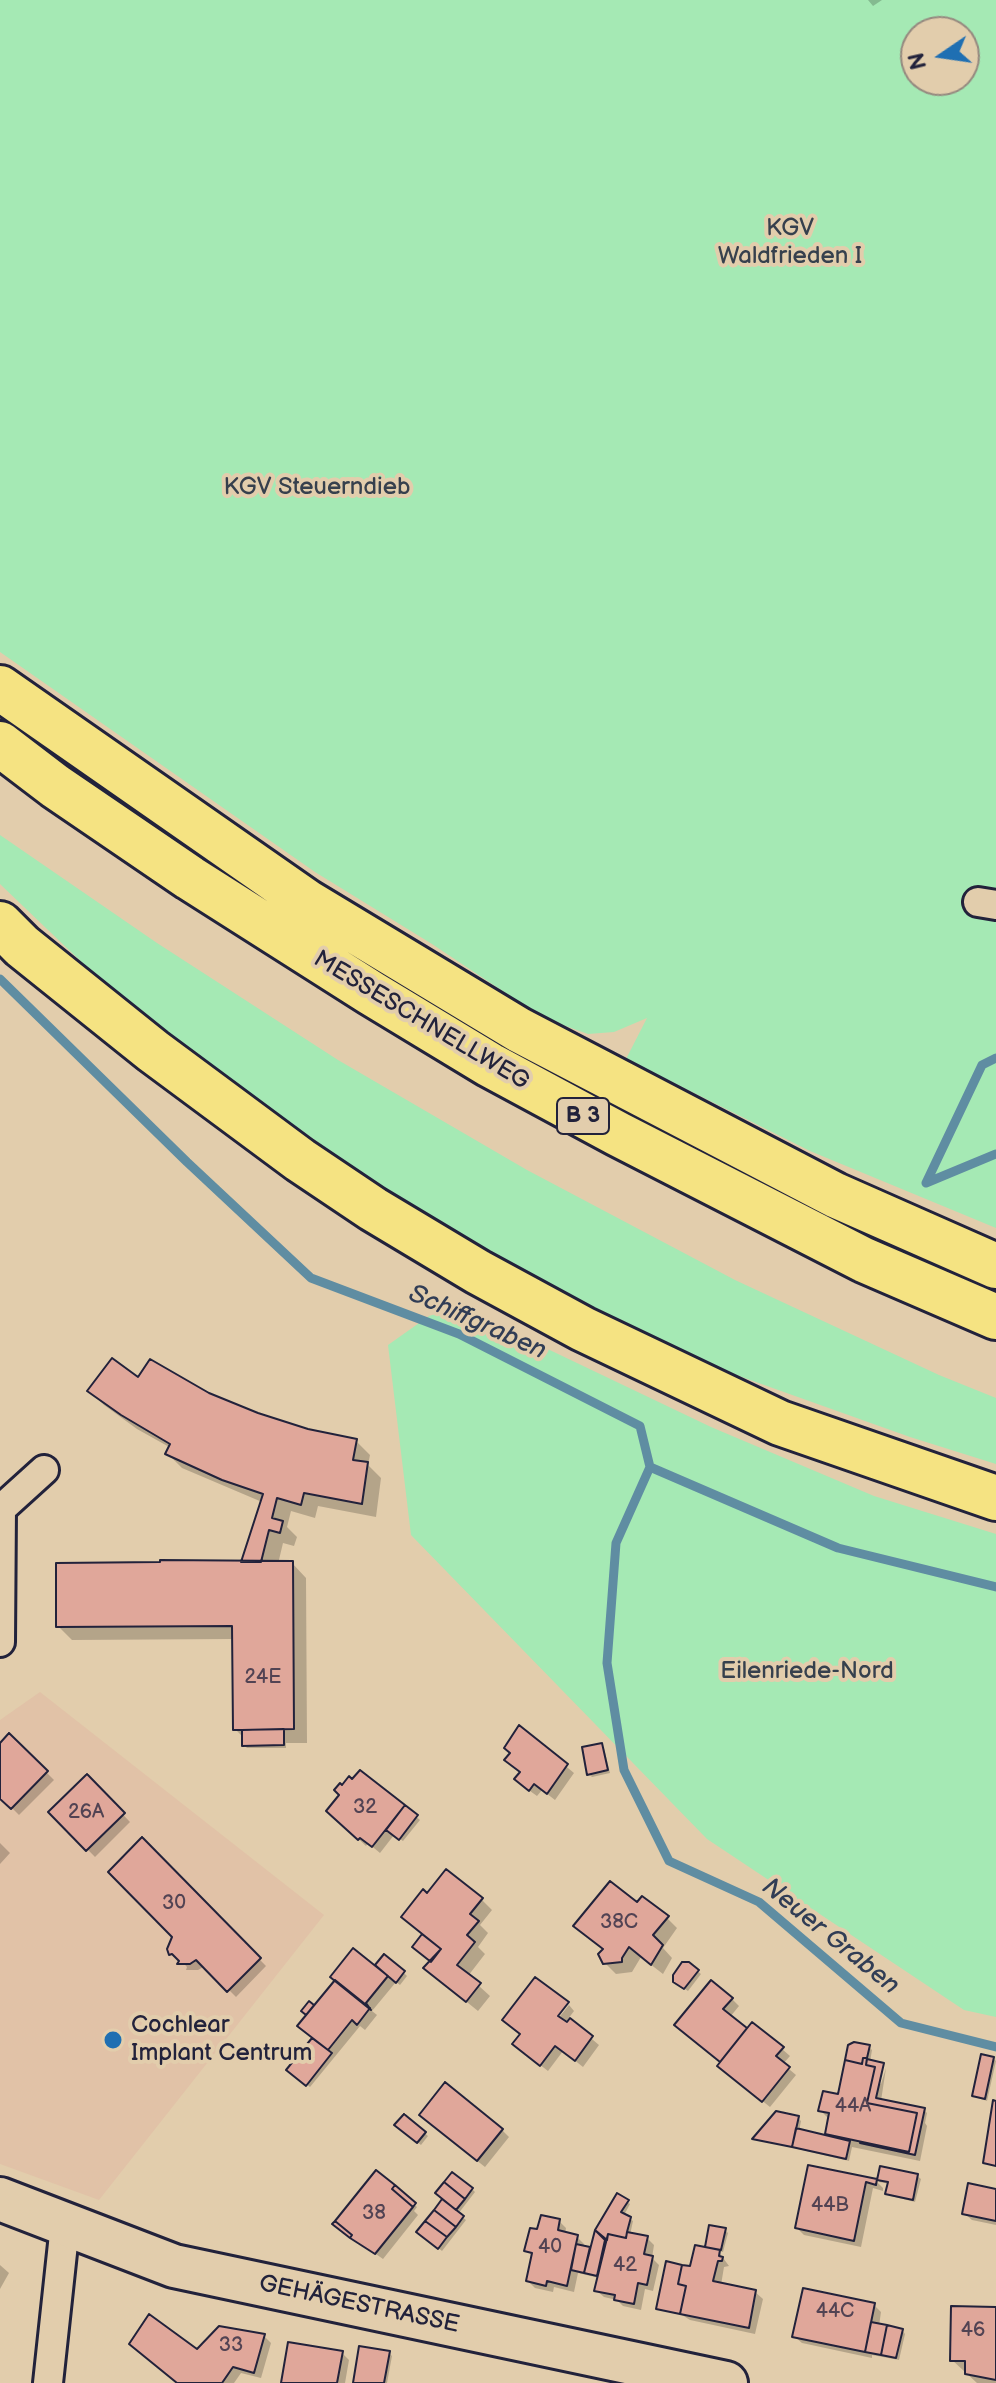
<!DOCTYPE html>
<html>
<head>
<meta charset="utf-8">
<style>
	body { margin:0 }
	#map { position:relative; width:996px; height:2383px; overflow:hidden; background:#e2cdac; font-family:"Balsamiq Sans",sans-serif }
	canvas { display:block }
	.north { position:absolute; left:900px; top:16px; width:80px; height:80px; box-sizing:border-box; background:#e2cdac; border:2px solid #95897f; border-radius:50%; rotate:257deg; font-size:22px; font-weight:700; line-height:32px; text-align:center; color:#22223b }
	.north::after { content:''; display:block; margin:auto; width:28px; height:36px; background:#1f6fb2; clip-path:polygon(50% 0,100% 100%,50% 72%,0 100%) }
</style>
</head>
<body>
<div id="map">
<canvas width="996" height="2383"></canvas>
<div class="north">N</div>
</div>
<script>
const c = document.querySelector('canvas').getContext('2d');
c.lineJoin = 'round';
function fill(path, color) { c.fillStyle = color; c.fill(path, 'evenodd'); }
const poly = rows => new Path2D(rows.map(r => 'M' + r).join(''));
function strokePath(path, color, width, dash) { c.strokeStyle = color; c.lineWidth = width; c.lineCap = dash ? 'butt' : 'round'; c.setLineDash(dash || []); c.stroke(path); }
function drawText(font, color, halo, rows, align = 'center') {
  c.font = font + ' "Balsamiq Sans",sans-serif'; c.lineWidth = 8; c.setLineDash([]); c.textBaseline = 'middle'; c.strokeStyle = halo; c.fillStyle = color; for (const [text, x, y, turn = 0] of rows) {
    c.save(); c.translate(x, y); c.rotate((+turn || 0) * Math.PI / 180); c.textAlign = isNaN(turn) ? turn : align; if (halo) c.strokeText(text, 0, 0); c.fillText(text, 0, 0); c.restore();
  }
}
fill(poly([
	[40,1692,324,1915,99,2200,0,2164,0,1720]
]), '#e1c2a7');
fill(poly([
	[0,0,996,0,996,1228,810,1151,626,1059,647,1018,614,1032,588,1034,543,1018,432,944,315,872,0,652],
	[916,32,964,32,964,80,916,80],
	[0,835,157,943,338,1060,527,1170,735,1280,939,1375,996,1398,996,1464,910,1437,725,1371,635,1331,512,1265,364,1175,226,1077,94,974,0,884],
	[455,1308,489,1321,711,1427,874,1496,996,1534,996,2017,964,2010,707,1839,411,1535,388,1345,429,1316]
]), '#a5e9b4');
fill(poly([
	[868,0,882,0,873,6],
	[139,1380,208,1395,257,1415,308,1431,356,1441,370,1455,368,1465,381,1478,376,1517,318,1506,315,1518,291,1511,287,1527,297,1537,294,1546,283,1543,278,1564,292,1563,306,1578,307,1743,286,1743,286,1748,247,1748,244,1745,244,1738,235,1729,234,1639,72,1640,58,1626,242,1564,262,1502,182,1468,168,1454,171,1448,137,1429,104,1405,90,1391],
	[520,1728,574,1773,555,1800,542,1790,537,1796,523,1786,522,1773,512,1754],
	[10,1736,54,1780,19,1815,0,1796,0,1746],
	[601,1745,604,1748,610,1773,592,1777,589,1774],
	[360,1772,420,1820,403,1841,394,1835,380,1853,368,1843,366,1846,329,1811],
	[87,1777,130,1822,95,1857,51,1812],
	[142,1840,266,1966,236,1997,205,1966,198,1970,186,1970,187,1967,174,1953,174,1957,171,1954,175,1936],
	[0,1843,10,1853,0,1864],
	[428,1896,481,1899,492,1910,480,1925,488,1933,478,1947,485,1954,468,1976,490,1996,478,2011,437,1978,432,1961,414,1947,424,1935],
	[637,1905,666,1917,677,1928,663,1948,672,1958,663,1974,641,1957,632,1972,616,1974,605,1963,604,1951,576,1926],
	[688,1964,701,1974,688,1991,679,1985],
	[384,1972,404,1973,407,1976,400,1985,396,1982,372,2011,377,2015,365,2030,360,2026,310,2087,289,2070,314,2038,309,2015,303,2011,309,2004,314,2009],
	[732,1999,739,2006,730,2017,747,2030,782,2049,790,2056,783,2064,796,2075,770,2107,726,2072,722,2062,684,2032],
	[569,2005,574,2011,568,2019,599,2045,583,2067,563,2051,548,2071,522,2051,551,2022,553,2025],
	[869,2047,872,2050,870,2062,878,2083,881,2084,886,2068,881,2101,924,2110,927,2113,925,2123,927,2126,920,2161,852,2147,849,2161,755,2139,798,2118,801,2121,799,2131,832,2139,827,2134,830,2120,820,2110,839,2096],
	[993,2058,996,2061,987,2101,978,2098,974,2095],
	[404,2116,428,2136,421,2145,400,2128],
	[428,2122,502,2130,509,2137,485,2167],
	[810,2167,876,2181,883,2188,883,2191,873,2188,861,2247,804,2235,797,2228],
	[881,2168,917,2176,921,2179,915,2202,891,2196,888,2193,890,2184,879,2182],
	[376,2173,417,2207,414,2211,418,2215,383,2259,353,2238],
	[472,2189,475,2192,458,2214,466,2220,442,2251,419,2232,444,2199],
	[996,2191,996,2225,972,2220,964,2213],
	[618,2196,630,2204,624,2215,633,2221,630,2235,647,2238,654,2245,652,2258,659,2265,653,2291,645,2289,641,2310,623,2306,617,2300,604,2297,596,2290,599,2278,578,2273,574,2292,554,2287,553,2292,535,2288,528,2281,533,2257,527,2250,539,2231,559,2221,566,2228,565,2234,577,2237,584,2244,583,2248,592,2250,595,2234],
	[725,2230,728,2233,723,2252,718,2251,729,2266,724,2267,721,2285,755,2292,763,2299,755,2334,690,2320,682,2315,687,2291,684,2287,678,2314,659,2308,711,2250,707,2246],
	[0,2265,9,2273,0,2289],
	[874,2305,881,2312,879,2326,902,2330,905,2334,899,2360,872,2355,872,2358,802,2343,794,2336],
	[996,2309,996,2383,977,2383,952,2360],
	[220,2328,264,2336,271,2343,261,2378,241,2373,234,2383,178,2383,197,2351],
	[342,2353,349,2360,345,2383,283,2383],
	[389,2353,392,2356,387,2383,356,2383]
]), '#0003');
strokePath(poly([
	[0,979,187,1162,311,1278,459,1334,640,1426,650,1467],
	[926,1183,982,1065,996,1058],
	[926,1183,996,1154],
	[650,1467,616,1543,607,1663,624,1770,669,1861,759,1902,901,2023,996,2047],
	[650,1467,838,1548,996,1587]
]), '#5f8da2', 9);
const building = poly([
	[112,1358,138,1377,150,1359,209,1393,258,1413,308,1429,357,1439,353,1460,368,1462,362,1504,304,1493,301,1505,277,1498,272,1518,283,1521,280,1533,269,1530,261,1562,241,1562,263,1494,222,1480,165,1454,170,1444,121,1415,87,1391,112,1358],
	[160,1560,293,1561,294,1729,233,1730,232,1626,56,1627,56,1563,160,1562,160,1560],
	[519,1725,568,1764,547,1794,534,1784,529,1791,514,1779,520,1772,504,1760,510,1753,504,1748,519,1725],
	[284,1729,284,1745,242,1746,242,1730,284,1729],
	[9,1733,48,1771,11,1809,0,1799,0,1743,9,1733],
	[602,1743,608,1770,587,1775,582,1747,602,1743],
	[360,1770,405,1805,372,1847,360,1838,358,1840,326,1811,339,1795,334,1790,340,1783,342,1785,349,1776,352,1779,360,1770],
	[87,1774,125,1813,86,1851,48,1812,87,1774],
	[405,1805,418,1815,399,1840,386,1830,405,1805],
	[142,1837,261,1958,227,1992,196,1960,190,1964,177,1964,179,1961,172,1954,169,1955,167,1949,172,1937,108,1872,142,1837],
	[446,1869,483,1898,470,1914,479,1921,467,1935,475,1942,457,1965,481,1983,466,2002,423,1968,441,1949,401,1917,423,1889,427,1893,446,1869],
	[610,1881,637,1902,642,1896,669,1916,653,1935,663,1945,651,1965,629,1947,622,1958,622,1962,603,1964,598,1954,603,1949,573,1926,610,1881],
	[422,1934,441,1949,431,1962,412,1947,422,1934],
	[353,1948,388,1976,366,2003,371,2010,330,1977,353,1948],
	[384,1954,405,1971,396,1983,375,1965,384,1954],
	[682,1962,689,1962,699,1970,684,1989,673,1982,673,1975,682,1962],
	[535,1977,569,2002,558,2016,567,2022,570,2018,593,2036,575,2061,555,2046,540,2066,512,2044,520,2034,502,2020,535,1977],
	[335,1980,370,2008,357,2025,352,2020,328,2050,297,2026,335,1980],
	[711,1980,733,1998,723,2009,747,2028,720,2062,674,2025,711,1980],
	[309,2001,314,2005,306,2015,301,2011,309,2001],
	[752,2022,784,2047,776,2056,790,2067,762,2102,717,2066,752,2022],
	[312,2038,332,2053,306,2086,286,2070,312,2038],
	[854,2042,870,2045,867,2058,863,2058,862,2064,845,2060,848,2045,854,2042],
	[981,2054,994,2057,985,2099,972,2096,981,2054],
	[863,2058,867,2058,866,2065,875,2067,867,2103,917,2113,909,2152,825,2134,829,2113,818,2111,823,2091,838,2094,845,2060,862,2064,863,2058],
	[867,2059,884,2063,876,2098,925,2108,915,2155,860,2143,909,2152,917,2113,867,2103,875,2067,866,2065,867,2059],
	[445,2082,503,2129,477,2161,419,2115,445,2082],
	[993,2100,996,2101,996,2166,983,2163,993,2100],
	[776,2111,799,2116,792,2147,752,2139,776,2111],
	[404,2114,426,2132,417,2143,394,2125,404,2114],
	[796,2128,850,2141,846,2159,792,2147,796,2128],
	[808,2165,877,2179,876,2185,866,2182,854,2241,795,2228,808,2165],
	[880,2166,918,2174,913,2200,885,2194,888,2182,877,2180,880,2166],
	[376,2170,395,2185,392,2189,413,2207,375,2254,350,2238,352,2235,335,2221,376,2170],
	[452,2172,473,2188,465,2199,444,2182,452,2172],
	[444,2182,465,2199,456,2210,435,2193,444,2182],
	[968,2183,996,2189,996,2221,962,2214,968,2183],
	[395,2185,416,2203,413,2207,392,2189,395,2185],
	[617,2193,629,2200,621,2212,631,2217,627,2232,626,2238,608,2234,607,2240,595,2230,617,2193],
	[442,2199,464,2216,456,2227,434,2210,442,2199],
	[434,2210,456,2227,447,2237,425,2221,434,2210],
	[541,2215,560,2219,558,2230,578,2235,567,2286,547,2281,546,2286,526,2281,532,2253,524,2251,530,2228,537,2229,541,2215],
	[335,2221,352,2235,350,2238,332,2224,335,2221],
	[425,2221,447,2237,438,2249,416,2232,425,2221],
	[709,2225,726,2228,721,2250,705,2247,709,2225],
	[595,2230,605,2240,597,2276,584,2273,595,2230],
	[627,2232,648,2236,644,2254,653,2256,647,2285,638,2283,634,2304,614,2300,615,2295,594,2291,608,2234,626,2238,627,2232],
	[576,2244,590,2247,584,2273,571,2270,576,2244],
	[695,2245,720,2250,719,2256,723,2257,722,2261,718,2261,713,2281,756,2290,749,2328,680,2314,686,2286,678,2284,682,2265,690,2266,695,2245],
	[666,2261,682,2265,678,2284,686,2286,680,2314,656,2309,666,2261],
	[803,2288,875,2303,865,2352,792,2337,803,2288],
	[951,2306,996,2307,996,2380,965,2374,965,2361,950,2361,951,2306],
	[149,2314,197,2349,219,2326,265,2334,254,2373,233,2367,222,2383,177,2383,129,2344,149,2314],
	[871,2322,887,2325,881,2355,865,2352,871,2322],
	[887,2325,903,2329,896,2358,881,2355,887,2325],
	[288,2342,343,2351,337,2383,281,2383,288,2342],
	[359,2346,390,2351,384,2383,353,2383,359,2346]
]);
fill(building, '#e0a79a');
strokePath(building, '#22223b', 2);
const street = poly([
	[978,902,996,905],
	[0,1642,1,1509,44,1470],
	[48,2383,65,2225]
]);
const secondary = poly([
	[0,2199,174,2266,726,2383]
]);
const highway = poly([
	[0,688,307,902,519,1030,835,1195,996,1266],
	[0,744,55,786,190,878,371,993,490,1065,618,1134,864,1260,996,1317],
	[0,924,22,946,153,1051,300,1160,373,1209,478,1272,583,1329,780,1423,996,1498]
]);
strokePath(street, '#22223b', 34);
strokePath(secondary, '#22223b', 48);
strokePath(highway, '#22223b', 50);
strokePath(street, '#e2cdac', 28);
strokePath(secondary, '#e2cdac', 42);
strokePath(highway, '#f5e382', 44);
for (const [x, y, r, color] of [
	[113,2040,10,"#1f6fb2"]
]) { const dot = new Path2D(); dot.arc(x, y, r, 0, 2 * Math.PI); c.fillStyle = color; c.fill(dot); strokePath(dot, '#e2cdac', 3); }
drawText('20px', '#524353', null, [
	["24E",263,1678],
	["32",365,1808],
	["26A",86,1813],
	["30",174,1904],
	["38C",619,1923],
	["44A",853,2107],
	["44B",830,2206],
	["38",374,2214],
	["40",550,2248],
	["42",625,2266],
	["44C",835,2312],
	["46",973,2331],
	["33",231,2346]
]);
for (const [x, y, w] of [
	[583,1116,52]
]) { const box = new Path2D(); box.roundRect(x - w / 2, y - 18, w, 36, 6); c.fillStyle = '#e2cdac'; c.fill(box); strokePath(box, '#22223b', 2); }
drawText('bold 22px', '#22223b', null, [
	["B 3",583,1116]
]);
drawText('24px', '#36404d', '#e2cdac', [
	["KGV",790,229],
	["Waldfrieden I",790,257],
	["KGV Steuerndieb",317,488],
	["Eilenriede-Nord",807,1672]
]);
drawText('24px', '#22223b', '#e2cdac', [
	["MESSESCHNELLWEG",421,1021,31],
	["GEHÄGESTRASSE",359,2305,12]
]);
drawText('24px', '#22223b', '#e2cdac', [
	["Cochlear",131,2026],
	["Implant Centrum",131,2054]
], 'left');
drawText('italic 26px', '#313d55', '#e2cdac', [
	["Schiffgraben",477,1323,24],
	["Neuer Graben",830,1937,39]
]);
</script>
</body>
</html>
